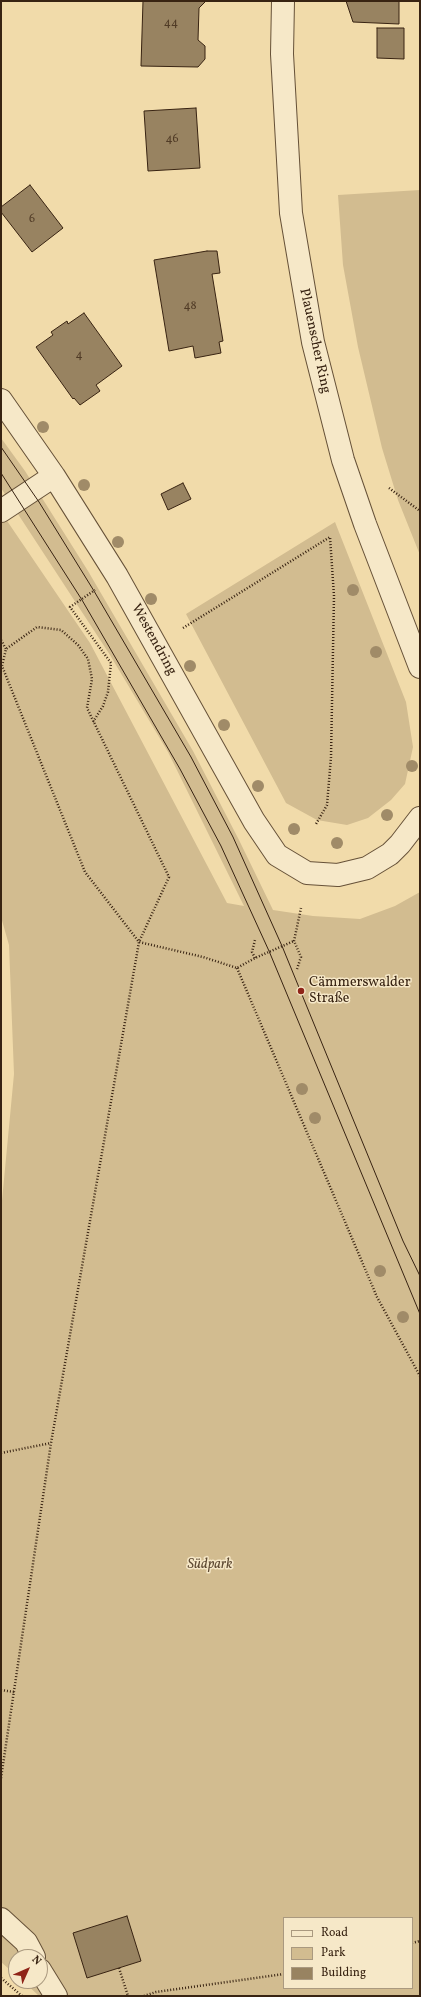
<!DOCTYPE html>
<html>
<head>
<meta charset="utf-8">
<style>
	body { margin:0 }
	#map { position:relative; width:421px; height:1997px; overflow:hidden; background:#f1dbaa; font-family:Vollkorn,serif }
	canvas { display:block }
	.frame { position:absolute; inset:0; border:2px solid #382312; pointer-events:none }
	.legend { position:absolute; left:283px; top:1917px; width:130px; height:72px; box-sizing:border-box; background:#f6e8c8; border:1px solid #aa997f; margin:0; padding:5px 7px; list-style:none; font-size:12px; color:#382312 }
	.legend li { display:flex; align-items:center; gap:8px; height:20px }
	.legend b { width:20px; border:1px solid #aa997f }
	.north { position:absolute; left:8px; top:1949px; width:40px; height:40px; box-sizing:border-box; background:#f6e8c8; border:1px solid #aa997f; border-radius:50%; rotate:45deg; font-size:11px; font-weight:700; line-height:16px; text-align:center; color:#382312 }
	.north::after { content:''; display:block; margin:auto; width:14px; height:18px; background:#8f2418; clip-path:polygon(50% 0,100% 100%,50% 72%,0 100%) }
</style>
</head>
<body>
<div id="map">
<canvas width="421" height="1997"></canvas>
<div class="frame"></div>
<ul class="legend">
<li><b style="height:5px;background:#f6e8c8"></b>Road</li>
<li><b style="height:11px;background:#d2bc90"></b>Park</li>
<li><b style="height:11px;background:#988361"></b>Building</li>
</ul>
<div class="north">N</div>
</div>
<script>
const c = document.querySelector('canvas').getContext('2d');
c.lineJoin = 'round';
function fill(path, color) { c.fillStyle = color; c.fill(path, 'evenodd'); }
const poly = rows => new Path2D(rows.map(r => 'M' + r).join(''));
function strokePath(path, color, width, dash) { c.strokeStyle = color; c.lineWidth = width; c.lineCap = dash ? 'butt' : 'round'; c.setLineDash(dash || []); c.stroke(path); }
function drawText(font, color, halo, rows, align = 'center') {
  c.font = font + ' Vollkorn,serif'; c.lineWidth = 3; c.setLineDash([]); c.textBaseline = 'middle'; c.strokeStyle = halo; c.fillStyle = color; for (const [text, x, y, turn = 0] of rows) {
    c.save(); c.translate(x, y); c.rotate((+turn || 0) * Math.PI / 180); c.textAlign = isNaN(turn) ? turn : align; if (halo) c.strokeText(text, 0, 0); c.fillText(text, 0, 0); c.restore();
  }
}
fill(poly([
	[420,190,420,555,398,500,382,448,358,347,343,265,338,195],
	[1,438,25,471,88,571,193,751,239,840,273,910,313,916,360,919,395,906,420,892,420,1996,39,1996,23,1981,40,1981,40,1957,16,1957,16,1975,1,1962,1,1211,14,1074,9,945,1,917,1,512,90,643,227,903,244,906,168,752,110,655,1,488],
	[284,1918,412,1918,412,1988,284,1988],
	[335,522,406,702,413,747,405,784,391,800,368,818,347,825,317,820,286,803,186,614]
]), '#d2bc90');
const building = poly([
	[143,1,206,1,199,8,198,40,205,46,205,59,198,67,141,66,143,1],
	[346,1,399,1,399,24,353,22,346,1],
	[377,28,404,28,404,59,377,58,377,28],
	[196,108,200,168,148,171,144,111,196,108],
	[30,185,63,228,32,252,1,212,1,207,30,185],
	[207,251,217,251,220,273,212,274,223,341,219,342,221,353,195,358,193,346,169,351,154,260,207,251],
	[84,313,122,366,96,385,100,391,80,405,74,398,73,399,36,347,53,335,51,332,67,321,68,324,84,313],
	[183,483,191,499,168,510,161,494,183,483],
	[127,1916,141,1961,87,1978,73,1933,127,1916]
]);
fill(building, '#988361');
strokePath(building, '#382312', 1);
const minor = poly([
	[283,1,282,54,291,213,313,342,343,460,365,524,420,667],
	[1,400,54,476,117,576,254,821,277,855,307,873,338,875,367,868,390,854,400,844,420,818],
	[1,511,54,476],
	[1,1919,26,1942,34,1957],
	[40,1970,56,1996]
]);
strokePath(minor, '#665138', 24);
strokePath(poly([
	[389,488,420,511],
	[183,628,330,537,334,596,331,757,327,805,316,824],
	[1,640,6,649],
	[93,722,103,706,108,692,111,663,70,607,95,590],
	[255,958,252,952,255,940],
	[237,968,377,1297,420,1376],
	[297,969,301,957,294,941,301,908],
	[1,1453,51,1443],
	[1,1690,14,1692],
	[1,1778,51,1443,139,942,169,877,87,708,92,679,88,659,78,645,61,630,37,627,6,649,2,666,85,872,139,942,203,957,237,968,255,958,294,941],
	[412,1943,420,1941],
	[119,1968,128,1996],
	[1,1978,22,1996],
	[144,1996,156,1992,284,1974]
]), '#382312', 2.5, [1, 2]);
strokePath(minor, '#f6e8c8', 22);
strokePath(poly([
	[1,447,39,502,94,591,191,757,233,837,282,946,403,1241,420,1276],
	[1,473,82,600,180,769,221,846,269,951,420,1314]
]), '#382312', 1);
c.fillStyle = '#a08b68';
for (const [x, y] of [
	[43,427],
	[84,485],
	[118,542],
	[353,590],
	[151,599],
	[376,652],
	[190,666],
	[224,725],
	[412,766],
	[258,786],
	[387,815],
	[294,829],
	[337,843],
	[302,1089],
	[315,1118],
	[380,1271],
	[403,1317]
]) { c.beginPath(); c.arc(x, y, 6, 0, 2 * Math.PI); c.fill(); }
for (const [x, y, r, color] of [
	[301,991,4,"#8f2418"]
]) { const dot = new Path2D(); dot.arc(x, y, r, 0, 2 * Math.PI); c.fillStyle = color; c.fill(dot); strokePath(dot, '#f6e8c8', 1.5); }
drawText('12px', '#503b26', null, [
	["44",171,24],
	["46",172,140],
	["6",32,220],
	["48",190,307],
	["4",79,356]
]);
drawText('14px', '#382312', '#f6e8c8', [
	["Plauenscher Ring",314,341,78],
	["Westendring",153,640,61]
]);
drawText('14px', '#382312', '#f6e8c8', [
	["Cämmerswalder",309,983],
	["Straße",309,999]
], 'left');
drawText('italic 14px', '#5e4932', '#f6e8c8', [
	["Südpark",210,1565]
]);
</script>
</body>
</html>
